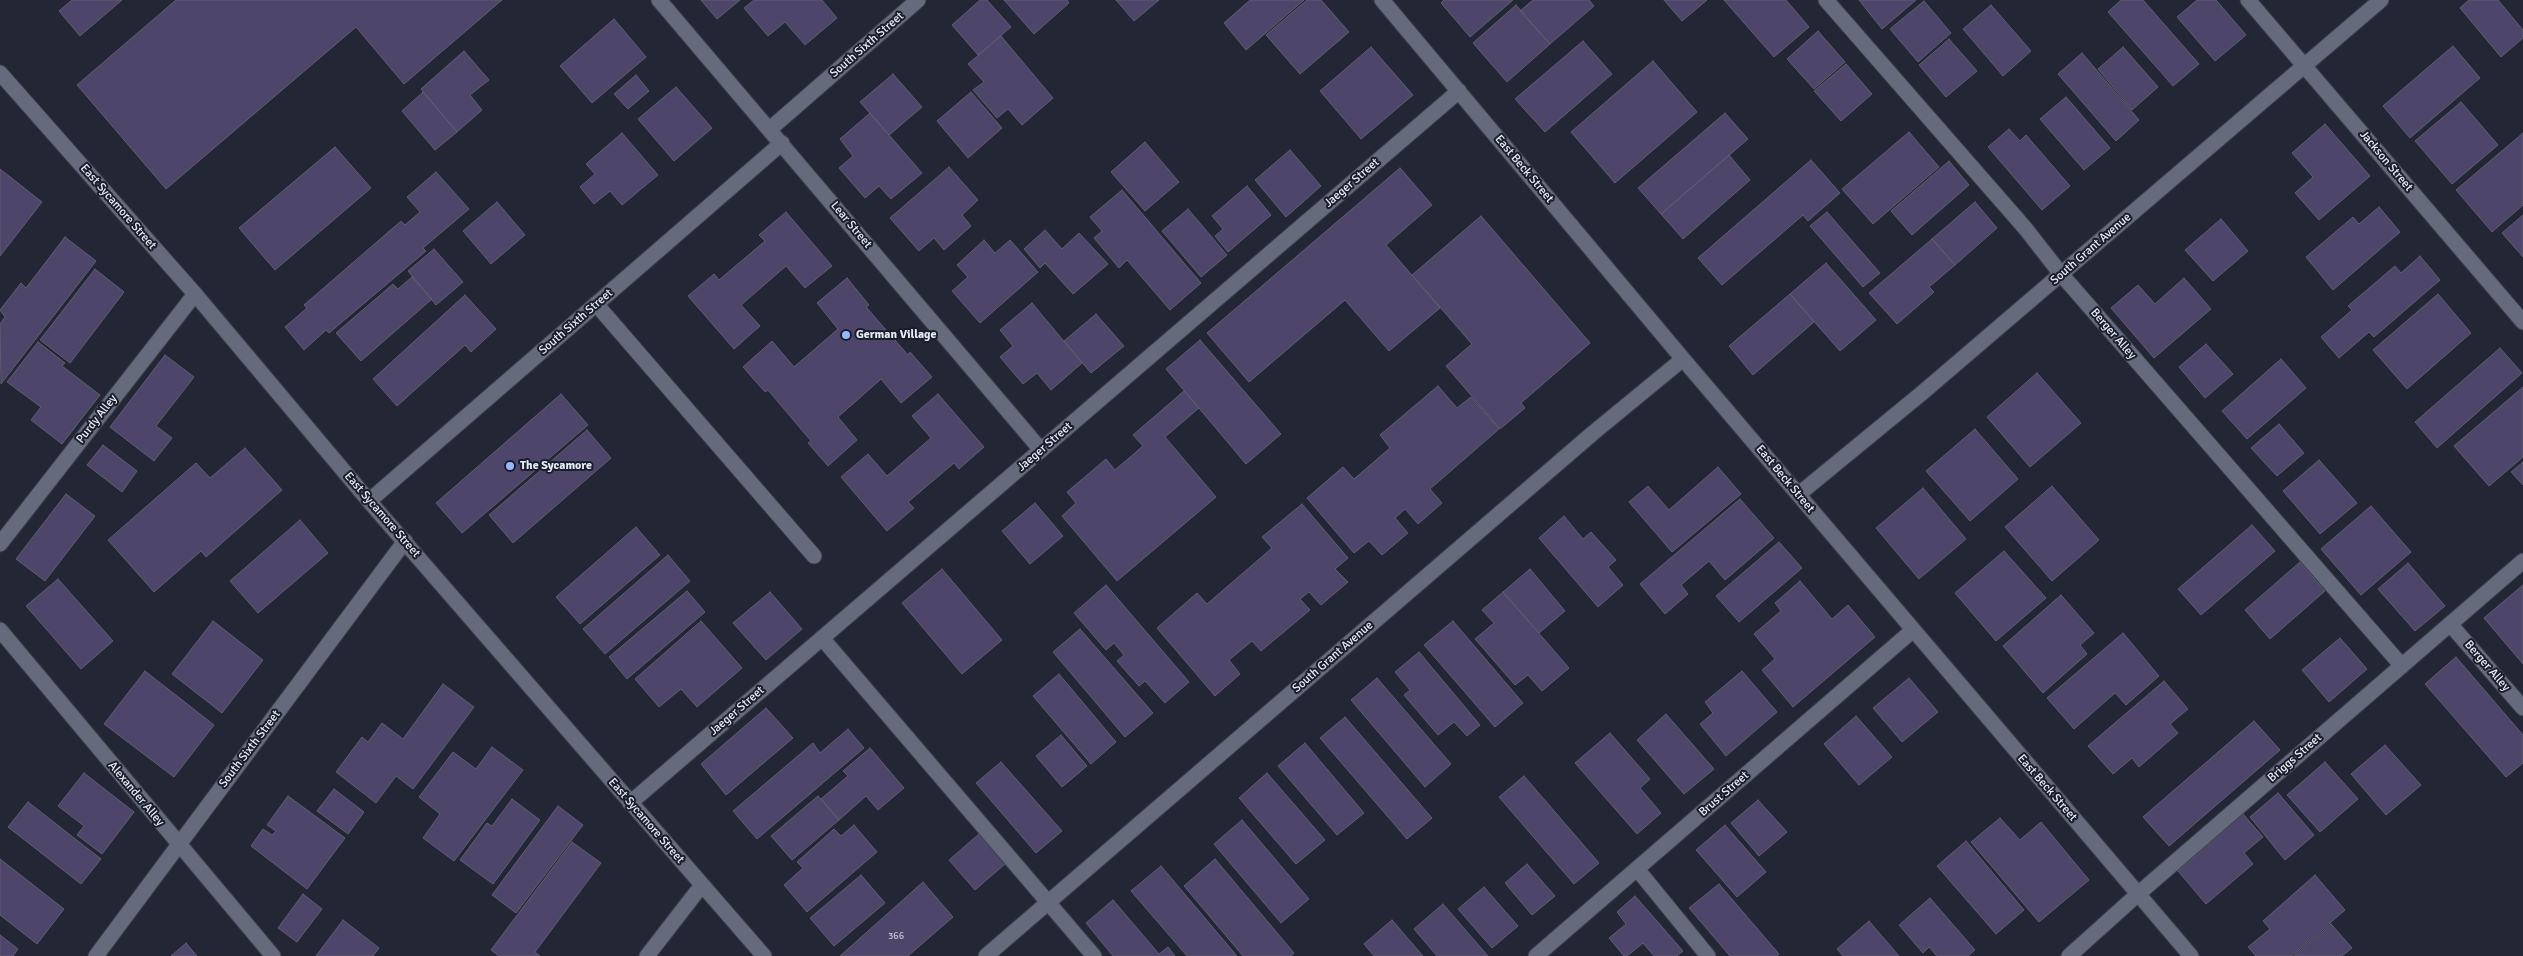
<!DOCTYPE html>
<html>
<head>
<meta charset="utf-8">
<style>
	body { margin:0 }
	canvas { display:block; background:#222635 }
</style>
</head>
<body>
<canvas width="2523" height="956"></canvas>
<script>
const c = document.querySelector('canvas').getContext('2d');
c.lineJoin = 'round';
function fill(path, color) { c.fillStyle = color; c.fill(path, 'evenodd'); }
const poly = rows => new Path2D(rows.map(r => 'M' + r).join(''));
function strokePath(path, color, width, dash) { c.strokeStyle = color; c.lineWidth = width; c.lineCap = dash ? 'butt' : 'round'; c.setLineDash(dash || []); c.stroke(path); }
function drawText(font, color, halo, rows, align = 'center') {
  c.font = font + ' Signika,sans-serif'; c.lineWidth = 4; c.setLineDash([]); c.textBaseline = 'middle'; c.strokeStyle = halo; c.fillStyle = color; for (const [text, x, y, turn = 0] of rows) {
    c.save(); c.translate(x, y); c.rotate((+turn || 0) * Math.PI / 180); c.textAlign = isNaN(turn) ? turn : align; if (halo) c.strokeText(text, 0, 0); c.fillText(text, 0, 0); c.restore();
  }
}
const building = poly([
	[72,0,122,0,80,36,59,11,72,0],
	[176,0,502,0,404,84,356,27,166,189,77,85,176,0],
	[701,0,740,0,717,19,701,0],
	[754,0,822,0,837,18,805,45,785,22,768,36,744,8,754,0],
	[980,0,987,0,1011,27,978,55,952,25,980,0],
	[1004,0,1067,0,1069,3,1034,34,1004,0],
	[1116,0,1159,0,1134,21,1116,0],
	[1250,0,1304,0,1246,50,1224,23,1250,0],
	[1307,0,1321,0,1349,32,1300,74,1266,35,1307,0],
	[1444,0,1513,0,1470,37,1441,3,1444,0],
	[1533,0,1589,0,1594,6,1550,44,1520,11,1533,0],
	[1664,0,1707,0,1682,21,1664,0],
	[1724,0,1786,0,1809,27,1774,57,1724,0],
	[1859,0,1916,0,1882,29,1859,0],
	[2121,0,2143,0,2199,64,2173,86,2108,12,2121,0],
	[2197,0,2216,0,2246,35,2215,61,2177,17,2197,0],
	[2469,0,2498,0,2523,30,2523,38,2501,57,2460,8,2469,0],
	[1924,1,1951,33,1918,62,1890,29,1924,1],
	[1516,5,1550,44,1507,82,1473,43,1516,5],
	[1991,5,2031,51,2003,76,1963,29,1991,5],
	[614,19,646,57,592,103,560,66,614,19],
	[1818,31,1845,62,1814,89,1787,59,1818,31],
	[1001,36,1053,98,1022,125,1008,109,997,118,973,90,984,82,968,64,1001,36],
	[1949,39,1977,71,1946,97,1919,65,1949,39],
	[1583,41,1612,74,1545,132,1515,99,1583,41],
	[2453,46,2480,78,2410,138,2383,106,2453,46],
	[1371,47,1413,95,1361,139,1320,91,1371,47],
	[2123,47,2158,87,2132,110,2098,69,2123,47],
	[464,51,489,80,470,95,482,110,457,132,421,89,464,51],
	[2082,53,2139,120,2116,141,2058,74,2082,53],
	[1653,61,1697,112,1615,183,1571,132,1653,61],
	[1846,64,1872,94,1841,121,1814,91,1846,64],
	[893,74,922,107,889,135,860,102,893,74],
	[636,75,649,91,628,109,614,94,636,75],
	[676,87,712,128,674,161,638,119,676,87],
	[423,92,457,132,435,150,402,111,423,92],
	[971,92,1002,128,968,158,937,121,971,92],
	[2066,97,2110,148,2084,170,2040,119,2066,97],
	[2461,102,2498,145,2452,184,2415,141,2461,102],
	[870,113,922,173,891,199,879,186,865,198,839,168,853,156,840,139,870,113],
	[1725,113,1748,139,1661,214,1638,188,1725,113],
	[2325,124,2370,176,2319,220,2295,193,2313,177,2292,153,2325,124],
	[2009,129,2020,141,2026,135,2070,186,2042,210,1988,147,2009,129],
	[1909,132,1939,167,1873,224,1842,189,1909,132],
	[622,133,658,175,622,205,610,191,594,204,580,187,595,174,586,164,622,133],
	[2523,133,2523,205,2492,232,2456,190,2523,133],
	[1145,142,1179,182,1145,211,1111,172,1145,142],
	[335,147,371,188,275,270,239,228,335,147],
	[1290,150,1321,186,1286,217,1255,180,1290,150],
	[1729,155,1750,180,1683,239,1661,214,1729,155],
	[1811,160,1840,193,1808,221,1803,215,1722,285,1698,258,1811,160],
	[1949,161,1969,185,1912,235,1891,211,1949,161],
	[949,167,978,200,962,215,971,226,944,250,934,238,919,251,890,218,949,167],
	[1400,168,1432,205,1386,245,1440,308,1389,351,1345,300,1249,382,1207,333,1400,168],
	[0,169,42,202,0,256,0,169],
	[436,172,469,209,423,248,426,251,329,333,326,330,304,350,285,327,307,308,304,305,401,221,405,225,420,212,407,197,436,172],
	[1247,186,1271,215,1228,252,1215,236,1223,229,1212,216,1247,186],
	[1122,190,1201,283,1170,310,1127,260,1119,268,1094,238,1102,231,1090,217,1122,190],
	[497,202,525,235,491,264,463,231,497,202],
	[1975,202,1997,228,1955,265,1932,239,1975,202],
	[2379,207,2400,232,2333,290,2306,257,2353,217,2359,224,2379,207],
	[1188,209,1227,255,1201,277,1162,231,1188,209],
	[786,212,832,266,805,288,786,266,741,305,760,326,734,349,688,296,714,274,719,280,765,241,759,235,786,212],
	[1827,212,1880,273,1863,287,1810,226,1827,212],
	[2523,215,2523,257,2502,233,2523,215],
	[1481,216,1590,343,1521,403,1525,408,1500,429,1446,366,1472,344,1412,275,1481,216],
	[2221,219,2248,251,2213,281,2185,250,2221,219],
	[1045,230,1062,249,1079,233,1108,264,1073,294,1045,263,1040,268,1024,249,1045,230],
	[65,237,96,261,1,384,0,324,5,317,0,310,21,283,26,288,65,237],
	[1932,239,1955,265,1929,287,1934,292,1897,324,1869,293,1932,239],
	[984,240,995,253,1010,240,1038,272,980,323,952,291,968,277,957,265,984,240],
	[434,249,463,282,436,305,408,271,434,249],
	[2420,256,2440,280,2374,337,2369,332,2339,358,2321,337,2352,310,2348,306,2395,266,2401,273,2420,256],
	[1826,263,1876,320,1840,351,1790,294,1826,263],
	[95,269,124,292,70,363,40,340,95,269],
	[412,277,432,299,361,361,336,333,393,284,398,289,412,277],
	[847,278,869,305,866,307,908,355,910,352,932,377,901,403,881,379,838,417,857,440,828,466,808,443,811,441,768,390,765,392,743,367,772,341,794,367,838,329,817,303,847,278],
	[2184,278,2211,309,2154,358,2111,308,2138,285,2155,304,2184,278],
	[1790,294,1814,322,1753,375,1729,346,1790,294],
	[2438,294,2471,333,2407,389,2373,350,2438,294],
	[465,295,496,329,471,352,465,345,397,406,373,379,465,295],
	[1032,303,1082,363,1051,390,1037,373,1023,384,1000,357,1013,346,1000,330,1032,303],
	[1096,314,1124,346,1091,373,1064,341,1096,314],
	[1200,340,1281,434,1246,464,1166,369,1200,340],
	[38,342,65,363,62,366,100,395,62,444,31,420,41,407,7,382,38,342],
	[2206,344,2233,374,2205,398,2179,367,2206,344],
	[2500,348,2522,373,2437,448,2415,422,2500,348],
	[165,355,194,377,156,426,172,438,154,461,110,427,165,355],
	[2281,359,2306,388,2247,439,2222,411,2281,359],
	[2037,373,2081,423,2030,467,1987,417,2037,373],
	[1438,386,1457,408,1471,397,1499,429,1430,489,1442,503,1418,524,1405,509,1395,518,1408,533,1382,555,1369,541,1354,553,1307,498,1343,467,1354,479,1390,448,1380,435,1438,386],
	[2523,387,2523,457,2489,486,2454,446,2523,387],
	[1184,391,1199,408,1165,437,1216,497,1117,581,1062,516,1076,503,1067,492,1106,459,1115,470,1143,446,1133,435,1184,391],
	[561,394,588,425,462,533,436,503,561,394],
	[938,394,984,447,959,469,954,463,908,502,914,508,887,531,841,477,868,454,887,476,931,438,912,416,938,394],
	[2279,424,2304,453,2277,476,2251,448,2279,424],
	[1975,429,2018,479,1970,521,1926,471,1975,429],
	[587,430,611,458,513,543,489,515,587,430],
	[103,445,137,471,122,492,87,465,103,445],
	[245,448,282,490,206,557,201,551,154,592,108,540,196,463,210,478,245,448],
	[2319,460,2357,503,2320,534,2283,491,2319,460],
	[2523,462,2523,485,2511,472,2523,462],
	[1718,467,1741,494,1672,552,1629,502,1648,486,1669,510,1718,467],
	[2052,486,2099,540,2052,581,2005,527,2052,486],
	[1923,488,1966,539,1919,579,1876,528,1923,488],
	[66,494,95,516,45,581,16,559,66,494],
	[1740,499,1774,538,1725,580,1709,561,1681,585,1688,594,1665,614,1640,584,1740,499],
	[1035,503,1063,536,1030,564,1002,531,1035,503],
	[1302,504,1348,558,1335,569,1348,582,1321,605,1309,592,1300,599,1310,610,1261,651,1252,641,1229,660,1240,674,1215,696,1157,628,1197,593,1207,604,1272,548,1262,537,1302,504],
	[2371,506,2411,552,2361,595,2321,549,2371,506],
	[1564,516,1583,539,1591,532,1616,560,1608,567,1623,585,1598,607,1539,538,1564,516],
	[300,520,328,553,258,613,230,581,300,520],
	[2252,525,2275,551,2201,615,2178,589,2252,525],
	[636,527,660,555,580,624,556,597,636,527],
	[1779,542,1802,568,1739,622,1716,596,1779,542],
	[2004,551,2046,598,1996,641,1955,593,2004,551],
	[668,555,690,581,605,654,583,629,668,555],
	[2300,562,2325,591,2270,639,2245,610,2300,562],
	[2408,563,2445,606,2415,631,2378,589,2408,563],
	[942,569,1002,640,962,674,902,603,942,569],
	[1530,569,1565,611,1539,633,1503,592,1530,569],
	[58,579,113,641,81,669,26,606,58,579],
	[1800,581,1832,619,1848,605,1875,637,1793,707,1762,670,1775,659,1754,634,1781,611,1775,603,1800,581],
	[1106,585,1189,682,1165,703,1145,681,1139,686,1117,661,1124,655,1114,643,1106,650,1074,613,1106,585],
	[2523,585,2523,664,2484,618,2523,585],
	[687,591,705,612,627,679,609,657,687,591],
	[770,592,802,629,766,660,733,623,770,592],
	[1503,592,1569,668,1542,691,1528,675,1515,685,1475,639,1494,623,1482,610,1503,592],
	[2061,595,2094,633,2080,645,2087,654,2043,693,2003,646,2061,595],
	[213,621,263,660,222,713,172,674,213,621],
	[701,621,742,668,697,707,681,689,659,707,635,679,701,621],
	[1453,621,1523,703,1495,727,1424,645,1453,621],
	[1080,629,1153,713,1125,737,1053,652,1080,629],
	[2123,633,2159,676,2126,705,2115,693,2074,729,2047,698,2123,633],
	[2340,638,2367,669,2329,702,2302,670,2340,638],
	[1419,652,1480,725,1467,736,1454,722,1438,735,1404,695,1410,690,1395,672,1419,652],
	[2456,657,2523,735,2523,763,2506,777,2425,684,2456,657],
	[145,671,214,725,174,777,104,724,145,671],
	[1742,671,1777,712,1726,756,1700,724,1713,713,1705,702,1742,671],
	[1059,674,1116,742,1091,764,1033,696,1059,674],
	[1377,678,1451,764,1425,787,1351,700,1377,678],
	[1909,678,1938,712,1902,742,1873,708,1909,678],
	[2164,681,2188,709,2170,724,2178,733,2139,767,2132,758,2113,774,2088,746,2164,681],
	[443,684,474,707,413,789,396,776,376,803,336,772,362,737,368,742,382,723,403,739,443,684],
	[766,708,793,738,726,795,701,764,766,708],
	[1666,714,1714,769,1684,794,1637,740,1666,714],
	[1856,716,1892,757,1859,785,1824,744,1856,716],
	[1345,717,1432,818,1407,839,1320,738,1345,717],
	[2254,721,2280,750,2169,846,2143,817,2254,721],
	[848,729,864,748,757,839,733,811,813,743,820,753,848,729],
	[1610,733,1650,779,1640,788,1661,813,1637,834,1575,763,1610,733],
	[1061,735,1087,766,1062,787,1036,756,1061,735],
	[1305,743,1364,813,1337,835,1278,766,1305,743],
	[2385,745,2421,785,2386,815,2351,774,2385,745],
	[492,747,523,770,454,861,423,838,440,814,419,797,453,752,476,769,492,747],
	[870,748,904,788,878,810,866,796,839,820,821,799,848,776,843,771,870,748],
	[1001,762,1062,831,1036,853,976,783,1001,762],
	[2325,762,2358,799,2320,832,2287,795,2325,762],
	[84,773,134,812,102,854,77,835,84,826,58,806,84,773],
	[1267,773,1325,840,1296,864,1239,798,1267,773],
	[1524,776,1599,863,1574,884,1499,797,1524,776],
	[334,789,364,812,348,834,317,811,334,789],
	[2278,793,2314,835,2285,860,2250,817,2278,793],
	[288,796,345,838,307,889,251,846,263,829,272,835,276,831,267,825,288,796],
	[818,796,839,820,792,860,771,836,818,796],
	[512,799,540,820,493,884,460,860,487,823,492,826,512,799],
	[1758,800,1787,832,1759,856,1731,823,1758,800],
	[28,802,101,859,81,884,8,827,28,802],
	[558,806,583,825,516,913,492,895,558,806],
	[2243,814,2263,837,2244,853,2253,864,2206,904,2178,871,2243,814],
	[2000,818,2020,840,2041,822,2089,880,2039,922,1971,842,2000,818],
	[1242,820,1309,899,1281,923,1214,844,1242,820],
	[854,825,877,852,807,912,784,885,803,868,797,862,834,829,841,836,854,825],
	[1725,825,1766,872,1737,897,1696,850,1725,825],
	[979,834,1005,864,975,890,949,860,979,834],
	[1966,841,2024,910,1996,934,1937,866,1966,841],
	[572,842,601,863,535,952,540,956,499,956,491,950,572,842],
	[0,859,64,909,37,944,0,915,0,859],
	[1215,859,1294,953,1291,956,1243,956,1184,886,1215,859],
	[1527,864,1555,896,1532,915,1505,883,1527,864],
	[1161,866,1237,956,1187,956,1131,891,1161,866],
	[861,875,885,903,834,946,810,918,861,875],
	[2315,875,2345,910,2292,956,2256,956,2248,947,2270,929,2263,921,2315,875],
	[923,882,953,917,908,956,840,956,923,882],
	[1719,884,1779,954,1777,956,1730,956,1689,908,1719,884],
	[1484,887,1518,926,1492,948,1458,909,1484,887],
	[303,894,322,909,297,942,278,928,303,894],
	[1635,896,1683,951,1677,956,1654,956,1643,943,1627,956,1624,956,1609,938,1626,924,1617,912,1635,896],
	[1930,898,1975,950,1968,956,1937,956,1929,947,1923,953,1899,925,1930,898],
	[1113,900,1159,954,1168,947,1175,956,1113,956,1086,923,1113,900],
	[1443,904,1488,956,1437,956,1414,929,1443,904],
	[343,920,379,948,373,956,316,956,343,920],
	[1392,920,1423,956,1374,956,1364,944,1392,920],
	[1869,921,1899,956,1843,956,1837,949,1869,921],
	[2331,924,2352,948,2342,956,2294,956,2331,924],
	[0,935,18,949,13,956,0,956,0,935],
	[186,943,197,956,171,956,186,943]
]);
fill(building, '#4e456b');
strokePath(building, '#615d6f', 1);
const lane = poly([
	[1826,0,2025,228,2061,274,2402,666],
	[596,304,814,556],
	[0,544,195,294],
	[2450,624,2523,708],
	[0,630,273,956],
	[822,638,1094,956],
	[1637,869,1708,956],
	[2138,894,2523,561]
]);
const street = poly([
	[659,0,1041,450],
	[1382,0,1683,359,2191,956],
	[2248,0,2523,322],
	[0,73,195,294,369,501,764,956],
	[770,129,918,0],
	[1799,494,1922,393,2381,0],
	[369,501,782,143],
	[630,803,1459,91],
	[96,956,405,541],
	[647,956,702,885],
	[986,956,1593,433,1683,359],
	[1536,956,1912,631],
	[2069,956,2138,894]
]);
strokePath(lane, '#3c404c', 17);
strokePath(street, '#3c404c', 17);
strokePath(lane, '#656b7c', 15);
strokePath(street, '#656b7c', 15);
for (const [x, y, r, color] of [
	[846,335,5,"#96b6fd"],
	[510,466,5,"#96b6fd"]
]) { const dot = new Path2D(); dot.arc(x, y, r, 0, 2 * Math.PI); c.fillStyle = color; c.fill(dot); strokePath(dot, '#191d2b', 2); }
drawText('10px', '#c2c2d3', null, [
	["366",896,936]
]);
drawText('12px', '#e8ecf6', '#191d2b', [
	["South Sixth Street",867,45,-41],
	["Jackson Street",2386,161,50],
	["East Beck Street",1524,169,50],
	["Jaeger Street",1352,183,-41],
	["East Sycamore Street",118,207,49],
	["Lear Street",851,225,50],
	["South Grant Avenue",2091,249,-41],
	["South Sixth Street",576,322,-41],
	["Berger Alley",2113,334,49],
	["Purdy Alley",97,419,-52],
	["Jaeger Street",1045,447,-41],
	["East Beck Street",1785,479,50],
	["East Sycamore Street",382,515,49],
	["South Grant Avenue",1333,657,-41],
	["Berger Alley",2487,666,49],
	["Jaeger Street",737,711,-41],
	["South Sixth Street",250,749,-53],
	["Briggs Street",2295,758,-41],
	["East Beck Street",2047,788,49],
	["Alexander Alley",136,794,50],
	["Brust Street",1724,794,-41],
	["East Sycamore Street",646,821,49]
]);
drawText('bold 12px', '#e8ecf6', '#191d2b', [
	["German Village",856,335],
	["The Sycamore",520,466]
], 'left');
</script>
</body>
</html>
